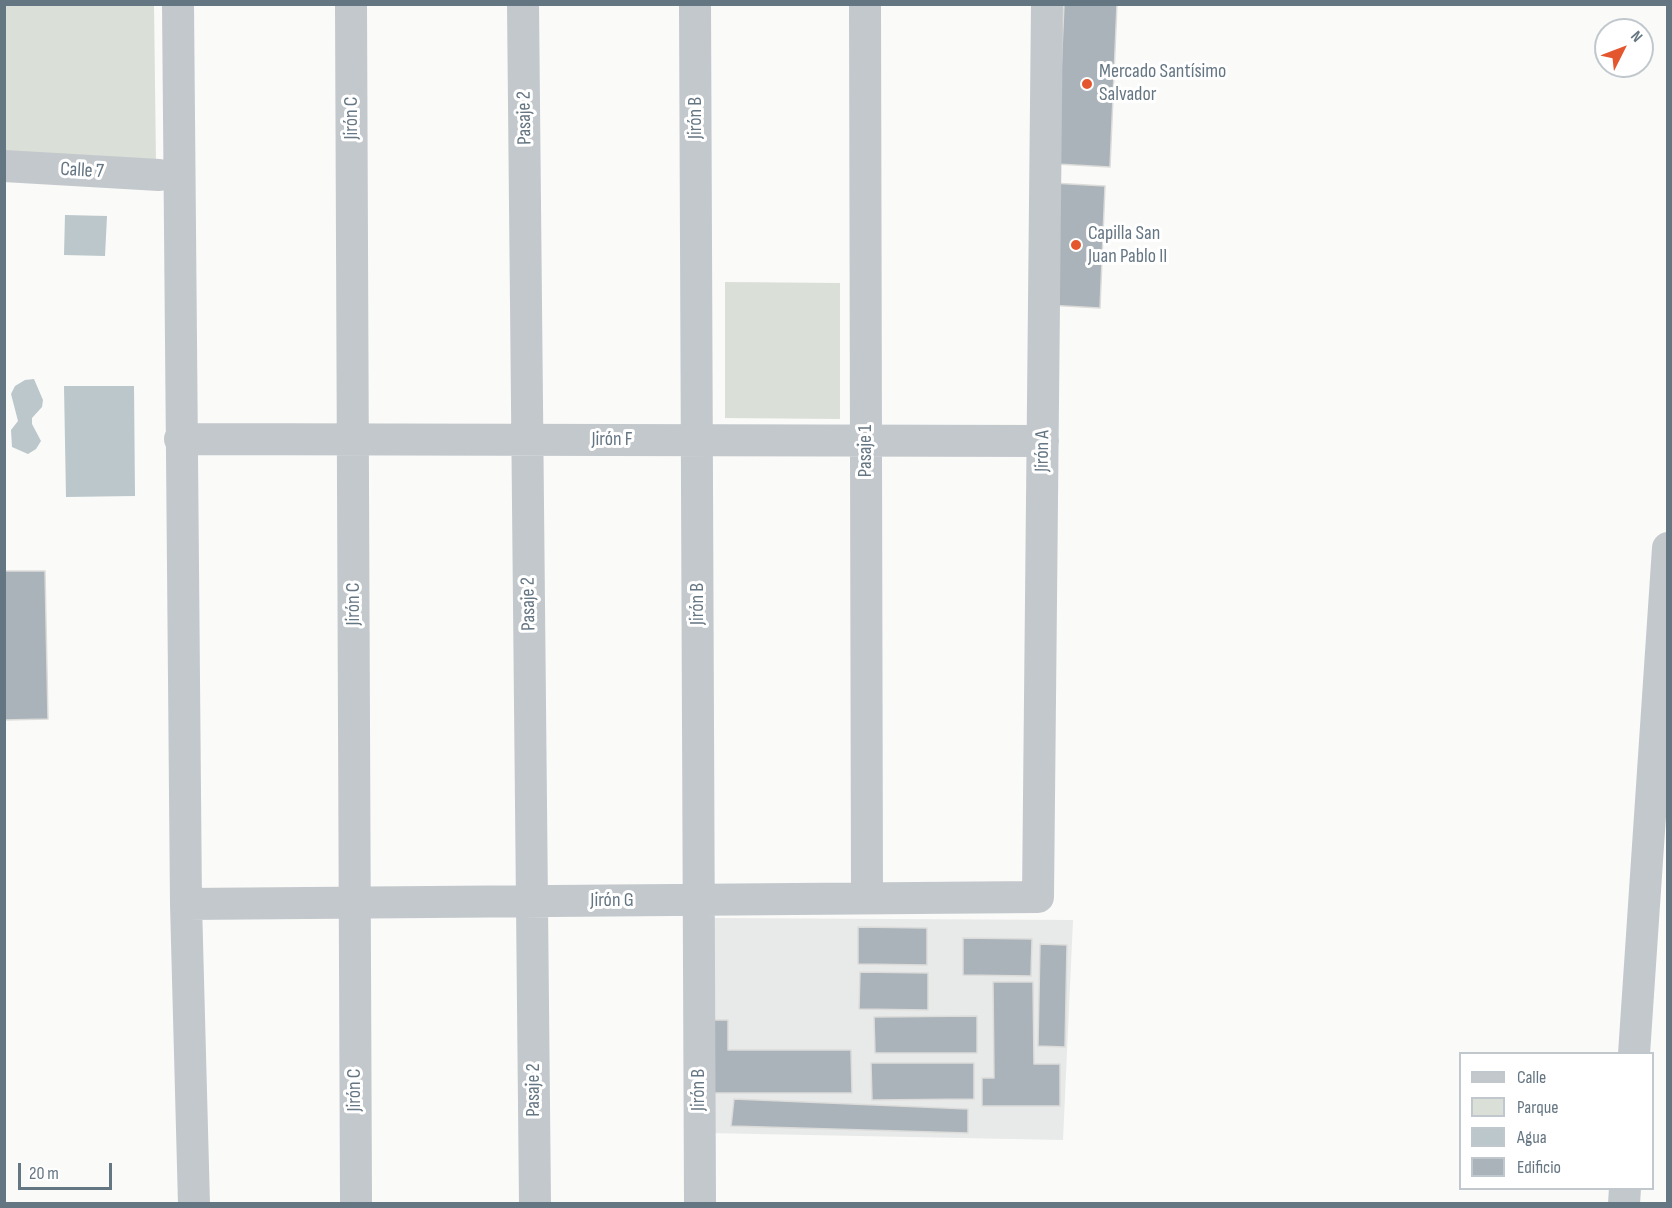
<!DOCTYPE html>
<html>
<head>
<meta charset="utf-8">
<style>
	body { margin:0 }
	#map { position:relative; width:1672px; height:1208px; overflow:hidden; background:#fafaf8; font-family:"Sofia Sans Condensed",sans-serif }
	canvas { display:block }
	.frame { position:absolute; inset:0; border:6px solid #657683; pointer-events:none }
	.legend { position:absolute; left:1459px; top:1052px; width:195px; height:138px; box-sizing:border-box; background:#fff; border:2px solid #c1c8cd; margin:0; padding:8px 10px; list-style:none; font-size:18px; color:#657683 }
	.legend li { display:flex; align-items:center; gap:12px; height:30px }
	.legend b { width:30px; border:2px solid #c1c8cd }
	.north { position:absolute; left:1594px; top:18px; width:60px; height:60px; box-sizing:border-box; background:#fff; border:2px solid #c1c8cd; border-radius:50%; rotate:48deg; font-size:16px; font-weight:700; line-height:24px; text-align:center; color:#657683 }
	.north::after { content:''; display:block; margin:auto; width:21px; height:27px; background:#e4572e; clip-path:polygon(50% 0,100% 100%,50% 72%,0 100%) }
	.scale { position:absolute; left:18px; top:1163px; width:94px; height:27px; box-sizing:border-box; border:3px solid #657683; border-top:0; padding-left:8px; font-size:18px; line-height:21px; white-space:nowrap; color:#657683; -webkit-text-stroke:4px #fff; paint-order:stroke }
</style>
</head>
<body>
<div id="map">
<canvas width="1672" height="1208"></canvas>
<div class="frame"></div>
<ul class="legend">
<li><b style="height:8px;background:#c3c8cc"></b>Calle</li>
<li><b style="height:16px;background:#dadfd7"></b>Parque</li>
<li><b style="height:16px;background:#bbc7cb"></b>Agua</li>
<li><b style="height:16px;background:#aab3b9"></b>Edificio</li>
</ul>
<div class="north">N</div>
<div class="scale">20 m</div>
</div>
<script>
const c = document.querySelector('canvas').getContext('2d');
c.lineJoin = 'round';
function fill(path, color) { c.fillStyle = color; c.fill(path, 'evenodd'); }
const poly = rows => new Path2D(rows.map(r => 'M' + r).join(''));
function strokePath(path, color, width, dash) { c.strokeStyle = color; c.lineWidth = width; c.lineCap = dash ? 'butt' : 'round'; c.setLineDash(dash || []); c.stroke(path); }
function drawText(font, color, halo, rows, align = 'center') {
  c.font = font + ' "Sofia Sans Condensed",sans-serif'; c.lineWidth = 6; c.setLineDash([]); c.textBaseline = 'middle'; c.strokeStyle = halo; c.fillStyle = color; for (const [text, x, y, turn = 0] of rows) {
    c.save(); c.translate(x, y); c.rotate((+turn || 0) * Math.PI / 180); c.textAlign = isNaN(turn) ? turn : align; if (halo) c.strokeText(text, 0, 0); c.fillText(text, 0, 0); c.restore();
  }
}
fill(poly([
	[712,918,1073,920,1063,1140,707,1133]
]), '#e8e9e9');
fill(poly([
	[5,5,154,5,156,164,5,159],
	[725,282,840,283,840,419,725,418]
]), '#dadfd7');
fill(poly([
	[65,215,107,216,105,256,64,255],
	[34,379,43,400,42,407,32,418,32,424,41,441,36,449,28,454,12,447,11,430,18,421,11,394,15,386,25,380],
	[64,386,134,386,135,496,66,497]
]), '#bbc7cb');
const building = poly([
	[1064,4,1117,4,1110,167,1057,164,1064,4],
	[1052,183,1105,186,1100,308,1047,305,1052,183],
	[4,571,45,571,48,719,4,720,4,571],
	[858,927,927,928,927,965,858,964,858,927],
	[963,938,1032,939,1031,976,963,975,963,938],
	[1040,944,1067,945,1065,1047,1038,1046,1040,944],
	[860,972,928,973,928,1010,859,1009,860,972],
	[993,982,1033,982,1034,1064,1060,1064,1060,1106,982,1106,982,1078,994,1078,993,982],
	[977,1016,977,1053,875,1053,874,1017,977,1016],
	[714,1020,728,1020,728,1050,851,1050,852,1093,714,1093,714,1020],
	[871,1063,974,1063,974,1099,872,1100,871,1063],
	[734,1099,968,1109,968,1133,731,1126,734,1099]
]);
fill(building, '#aab3b9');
strokePath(building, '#dcdcda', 1.5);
strokePath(poly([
	[178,4,186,904,194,1204],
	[351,4,356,1204],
	[523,4,535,1204],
	[695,4,700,1204],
	[865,4,867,898],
	[4,166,159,175],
	[180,439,1043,441],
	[186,904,1038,897,1047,4],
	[1634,1054,1668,548],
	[1624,1204,1625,1188]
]), '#c3c8cc', 32);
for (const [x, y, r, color] of [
	[1087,84,6,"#e4572e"],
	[1076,245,6,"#e4572e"]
]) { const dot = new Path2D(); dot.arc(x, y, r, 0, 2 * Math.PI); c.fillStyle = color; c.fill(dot); strokePath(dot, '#fff', 2); }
drawText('20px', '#657683', '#fff', [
	["Mercado Santísimo",1099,72],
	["Salvador",1099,95],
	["Capilla San",1088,234],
	["Juan Pablo II",1088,257]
], 'left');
drawText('20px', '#657683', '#fff', [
	["Jirón C",352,118,-90],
	["Pasaje 2",525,118,-91],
	["Jirón B",696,118,-90],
	["Calle 7",82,171,3],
	["Jirón F",612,440],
	["Pasaje 1",866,451,-90],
	["Jirón A",1043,451,-89],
	["Jirón C",354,604,-90],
	["Pasaje 2",529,604,-91],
	["Jirón B",698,604,-90],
	["Jirón G",612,901],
	["Jirón C",355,1090,-90],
	["Pasaje 2",534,1090,-90],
	["Jirón B",699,1090,-90]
]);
</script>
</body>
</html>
